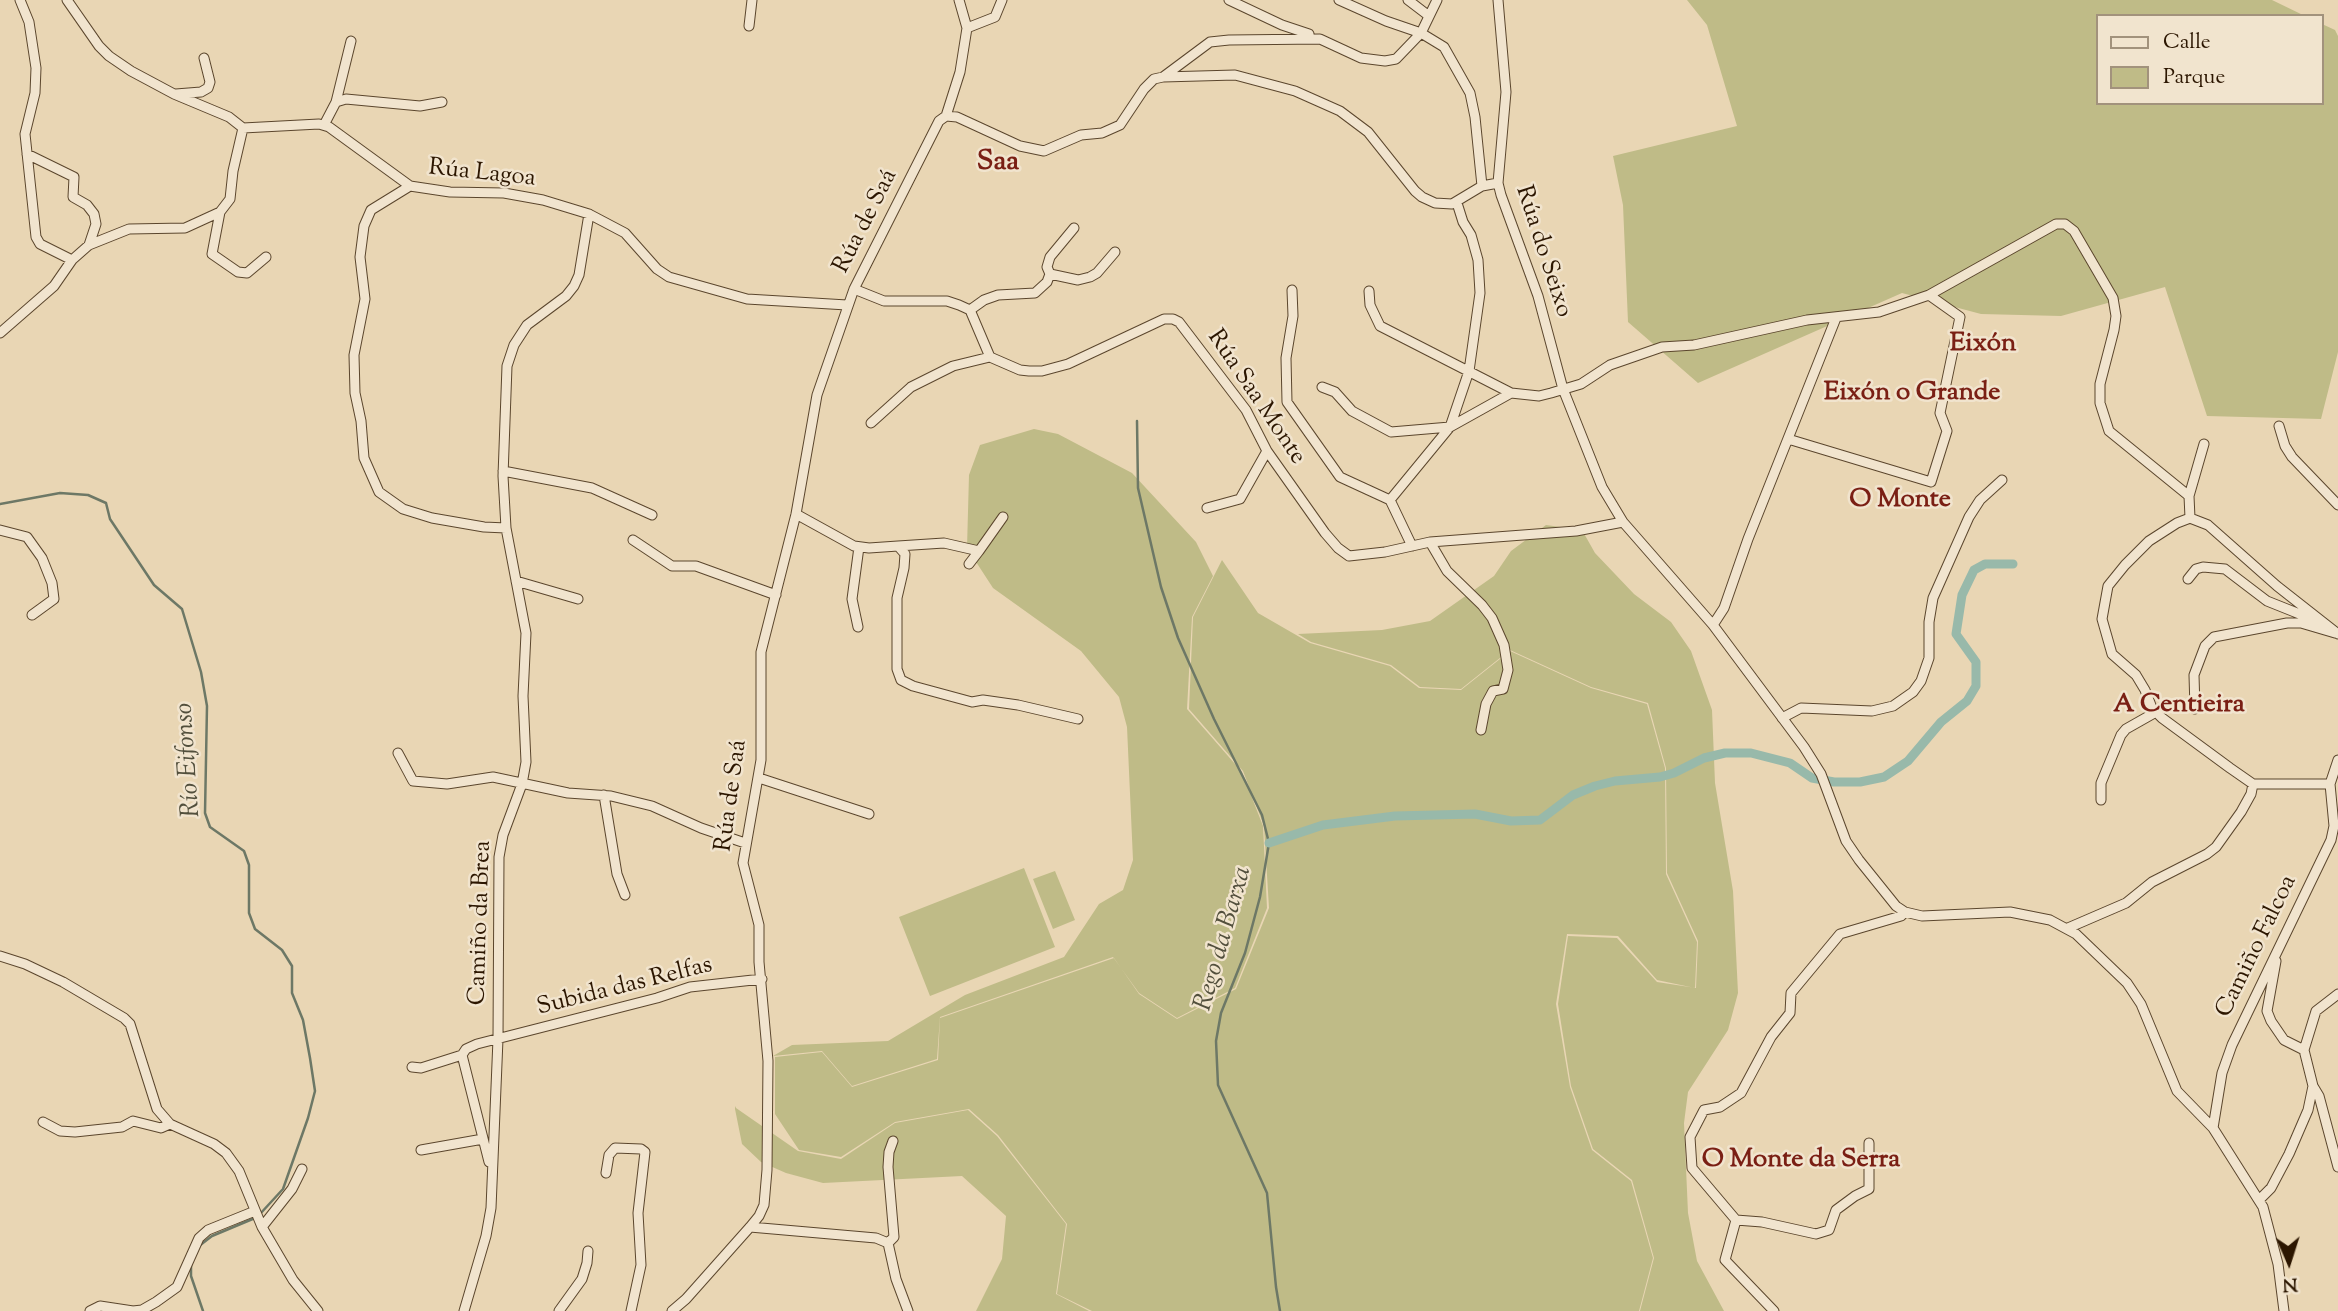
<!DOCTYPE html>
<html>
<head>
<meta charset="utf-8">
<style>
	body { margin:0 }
	#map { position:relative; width:2338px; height:1311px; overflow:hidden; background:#e9d6b4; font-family:"Sorts Mill Goudy",serif }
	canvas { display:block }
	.legend { position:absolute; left:2096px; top:14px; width:228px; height:91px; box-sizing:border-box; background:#f1e4ce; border:2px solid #a2927c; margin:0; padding:9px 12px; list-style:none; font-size:21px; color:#2c1600 }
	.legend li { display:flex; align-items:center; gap:14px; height:35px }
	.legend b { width:35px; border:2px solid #a2927c }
	.north { position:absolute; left:2254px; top:1227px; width:70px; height:70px; -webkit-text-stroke:5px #f1e4ce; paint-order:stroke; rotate:177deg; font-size:19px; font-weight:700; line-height:28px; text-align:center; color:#2c1600 }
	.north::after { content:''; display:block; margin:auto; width:24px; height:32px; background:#2c1600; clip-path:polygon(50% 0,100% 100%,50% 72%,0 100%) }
</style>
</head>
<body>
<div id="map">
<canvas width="2338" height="1311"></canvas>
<ul class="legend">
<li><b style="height:9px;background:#f1e4ce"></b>Calle</li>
<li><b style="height:19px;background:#bfbb87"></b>Parque</li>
</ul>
<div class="north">N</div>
</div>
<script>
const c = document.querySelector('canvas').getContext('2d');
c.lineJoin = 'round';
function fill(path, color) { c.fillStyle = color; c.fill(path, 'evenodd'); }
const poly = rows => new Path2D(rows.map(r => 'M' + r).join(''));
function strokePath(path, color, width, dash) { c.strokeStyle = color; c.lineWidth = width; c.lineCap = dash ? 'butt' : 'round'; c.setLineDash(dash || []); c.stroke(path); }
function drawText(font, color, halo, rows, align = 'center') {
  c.font = font + ' "Sorts Mill Goudy",serif'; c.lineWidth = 5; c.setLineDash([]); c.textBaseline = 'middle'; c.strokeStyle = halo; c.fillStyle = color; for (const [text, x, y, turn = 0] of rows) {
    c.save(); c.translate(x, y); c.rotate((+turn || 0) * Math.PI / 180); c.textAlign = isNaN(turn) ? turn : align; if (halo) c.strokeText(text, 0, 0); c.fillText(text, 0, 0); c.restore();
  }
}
fill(poly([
	[1687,0,2272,0,2305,16,2098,16,2098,103,2322,103,2322,24,2335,30,2338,36,2338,352,2321,419,2207,416,2165,287,2061,316,1981,314,1902,293,1698,383,1628,322,1623,205,1613,156,1737,126,1707,25],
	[1034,429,1058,434,1132,473,1196,542,1213,576,1192,617,1187,709,1242,772,1263,826,1267,908,1235,988,1177,1018,1139,993,1113,957,940,1017,937,1059,852,1086,822,1051,773,1056,792,1045,888,1041,965,995,1064,957,1099,904,1123,890,1133,860,1127,727,1119,697,1081,651,993,588,967,548,969,475,980,445],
	[1546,525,1582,530,1595,553,1634,594,1671,622,1691,651,1712,710,1715,783,1733,891,1738,993,1728,1030,1688,1092,1684,1123,1688,1213,1697,1261,1724,1311,1640,1311,1654,1258,1632,1180,1593,1149,1571,1086,1558,1004,1568,936,1617,938,1657,982,1696,988,1698,941,1667,873,1666,768,1648,703,1591,687,1510,650,1461,689,1420,687,1391,665,1311,642,1298,634,1382,630,1430,621,1494,576,1511,551],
	[1222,560,1258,613,1310,643,1390,666,1419,688,1461,690,1510,651,1591,688,1647,704,1665,768,1666,874,1697,942,1695,988,1657,980,1618,936,1567,934,1556,1004,1570,1087,1592,1150,1631,1181,1653,1258,1639,1311,1092,1311,1057,1294,1067,1224,998,1135,969,1109,895,1122,841,1157,799,1150,775,1114,775,1057,822,1052,852,1087,938,1060,940,1018,1114,958,1139,994,1177,1019,1236,989,1269,908,1264,826,1243,771,1189,709,1193,617],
	[1024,868,1055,947,930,996,899,917],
	[1055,871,1075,920,1053,929,1033,879],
	[735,1106,736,1108,798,1151,841,1159,895,1123,968,1110,997,1136,1066,1224,1056,1294,1089,1311,976,1311,1002,1259,1006,1216,962,1176,823,1183,786,1173,761,1162,742,1144,735,1109]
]), '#bfbb87');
strokePath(poly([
	[1137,421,1138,488,1161,587,1178,638,1214,719,1262,815,1269,843,1260,897,1245,953,1221,1013,1216,1041,1218,1085,1267,1193,1276,1287,1280,1311],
	[0,504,60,493,88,495,106,503,110,519,154,585,182,609,201,672,207,706,205,813,210,827,244,851,249,865,249,913,255,929,282,950,292,966,292,993,303,1020,310,1058,315,1091,308,1118,283,1189,260,1214],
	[199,1246,212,1236,255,1218],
	[191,1265,191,1276,203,1311]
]), '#6d7866', 2.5);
strokePath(poly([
	[1269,843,1323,825,1395,816,1475,814,1511,821,1540,820,1573,795,1595,786,1615,781,1660,777,1674,773,1704,758,1725,753,1751,753,1790,763,1812,778,1834,782,1860,782,1884,777,1908,761,1941,722,1967,701,1976,686,1976,662,1956,634,1962,595,1974,570,1985,564,2013,564]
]), '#98b9aa', 9);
const minor = poly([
	[20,0,29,22,36,68,35,93,25,134,36,237,40,244,72,260,89,245,129,229,185,228,220,212,230,199,233,171,243,128],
	[67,0,99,46,109,56,131,71,174,94,229,117,243,128,319,124,329,127,410,186,450,192,504,193,543,200,589,214,625,233,657,269,669,277,747,299,847,305],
	[1229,0,1282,25,1309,34],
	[1339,0,1386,21,1421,33,1444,47,1470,93,1475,117,1482,186],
	[1408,0,1429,16],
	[1498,0,1506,92,1498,183,1501,195,1538,296,1563,389,1602,487,1623,522,1713,625,1804,747,1821,774,1846,841,1859,860,1896,906,1905,912,1922,916,2010,912,2050,920,2076,934,2127,983,2141,1004,2177,1091,2213,1128,2263,1207,2278,1264,2284,1311],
	[749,26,752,0],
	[967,28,995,17,1002,0],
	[1163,77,1210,42,1229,40,1320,39,1361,58,1385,61,1396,59,1421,33,1437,0],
	[176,94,201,92,208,88,210,82,204,58],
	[336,102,346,99,420,106,442,102],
	[946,116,960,72,967,28,959,0],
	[324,125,336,102,351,41],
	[27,154,74,177,73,197,87,205,94,214,96,224,89,245],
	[410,186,371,210,364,226,360,257,365,299,354,355,355,393,361,421,364,458,379,492,403,509,432,518,484,527,506,528],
	[220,212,212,254,238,272,247,273,266,257],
	[1050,274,1047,267,1050,257,1074,228],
	[854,289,884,301,947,301,959,305,970,310,990,357,1020,370,1029,371,1042,371,1068,364,1164,319,1173,319,1179,322,1246,410,1267,451,1325,533,1338,548,1349,556,1385,552,1430,542,1576,531,1623,522],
	[1292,290,1293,316,1286,358,1287,402,1340,477,1390,500],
	[1369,291,1370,305,1380,326,1511,393],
	[970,310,984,300,998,295,1035,293,1047,282,1050,274,1078,280,1090,277,1097,273,1115,252],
	[0,333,54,286,72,260],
	[1322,387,1335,392,1352,411,1391,432,1450,427,1469,371,1480,293,1478,260,1471,235,1463,222,1457,203],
	[871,423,911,387,953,366,990,357],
	[2279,426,2285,446,2292,457,2338,505],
	[1788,439,1931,482,1947,431,1940,413,1960,317,1929,295],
	[503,471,592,488,652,515],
	[2189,496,2204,444],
	[1207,508,1240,499,1267,451],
	[796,514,854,546,869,548,898,546,905,554,904,568,897,598,897,669,901,680,913,686,972,702,983,700,1018,705,1078,719],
	[0,530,27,537,42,558,52,583,54,599,32,615],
	[633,540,672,566,696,566,776,595],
	[1430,542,1447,571,1482,605,1492,618,1504,645,1508,670,1503,689,1493,691,1486,704,1481,730],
	[898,546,944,543,979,551,1003,517],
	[1412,546,1390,500,1450,427,1511,393,1539,396,1551,393,1581,384,1610,365,1662,347,1694,345,1807,320,1879,312,1929,295,2056,224,2065,224,2074,231,2113,298,2116,316,2114,330,2100,384,2100,403,2109,431,2189,496,2190,518],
	[969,564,979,551],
	[2188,579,2196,569,2203,567,2225,569,2267,601,2317,621],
	[516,581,578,599],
	[1713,625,1724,608,1748,539,1836,318],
	[858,627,852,599,859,547],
	[2195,709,2194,675,2205,646,2214,637,2287,623,2301,623,2335,633],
	[1782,718,1801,708,1872,711,1893,706,1913,692,1921,681,1929,658,1929,622,1933,598,1969,517,1980,500,2002,480],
	[398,753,413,781,447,784,493,777,568,793,611,796,652,806,701,828,745,843],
	[759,778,869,814],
	[2330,784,2253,784,2230,768,2162,718,2152,708,2145,690,2136,675,2112,654,2102,619,2108,586,2125,565,2149,541,2177,523,2190,518,2208,525,2277,586,2338,634],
	[604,795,617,874,625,895],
	[2101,800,2101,783,2121,735,2126,729,2156,712],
	[2068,928,2126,903,2152,882,2207,854,2216,847,2241,812,2251,794,2253,784],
	[0,956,25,964,63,982,124,1018,130,1024,157,1109,170,1124,214,1144,226,1153,239,1171,262,1227,293,1280,318,1311],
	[2276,961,2267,1011,2271,1021,2284,1040,2304,1050],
	[2338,994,2316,1011,2304,1050,2313,1086,2319,1096,2338,1167],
	[462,1055,489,1162],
	[412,1067,421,1068,462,1055,466,1049,477,1044,657,998,690,987,762,979],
	[43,1122,60,1131,75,1132,122,1127,133,1121,161,1128,170,1124],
	[2213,1128,2222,1073,2232,1045,2331,840,2334,826,2330,784,2338,760],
	[421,1150,483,1139],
	[606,1173,609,1155,615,1148,641,1149,645,1152,638,1213,641,1265,631,1311],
	[2259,1200,2271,1188,2289,1154,2308,1110,2313,1086],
	[1736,1220,1762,1222,1816,1234,1829,1230,1836,1210,1855,1196,1869,1189,1869,1143],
	[262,1227,292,1189,302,1169],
	[750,1227,876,1238,888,1243,896,1279,908,1311],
	[888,1243,894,1237,888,1167,889,1152,893,1141],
	[90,1311,100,1306,133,1311,142,1310,156,1302,177,1287,199,1238,208,1230,255,1211],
	[464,1311,486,1236,491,1208,498,1039,499,857,503,835,522,784,526,762,523,696,526,633,506,528,503,476,507,366,514,345,527,325,566,296,574,286,579,275,589,214],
	[559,1311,582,1279,587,1263,588,1251],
	[672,1311,686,1299,750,1227,759,1216,764,1205,767,1170,768,1061,759,962,759,925,743,863,761,760,761,652,796,514,817,395,854,289,939,121,946,116,957,117,1020,146,1044,151,1081,135,1102,133,1120,125,1144,89,1154,79,1163,77,1235,75,1295,91,1340,111,1368,132,1415,191,1422,197,1435,203,1452,204,1482,186,1498,183],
	[1774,1311,1725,1260,1736,1220,1692,1168,1690,1137,1704,1110,1720,1107,1741,1093,1771,1037,1790,1013,1791,993,1840,934,1901,916,1905,912]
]);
strokePath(minor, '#5b462d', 11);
strokePath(minor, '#f1e4ce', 9);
drawText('24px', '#2c1600', '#f1e4ce', [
	["Rúa Lagoa",482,175,6],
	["Rúa de Saá",867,222,-63],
	["Rúa do Seixo",1542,252,72],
	["Rúa Saa Monte",1255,398,56],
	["Rúa de Saá",733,796,-82],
	["Camiño da Brea",482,923,-88],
	["Camiño Falcoa",2258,947,-64],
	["Subida das Relfas",625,988,-14]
]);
drawText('bold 26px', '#7a1f14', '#f1e4ce', [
	["Eixón",1983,346],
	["Eixón o Grande",1912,395],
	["O Monte",1900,502],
	["A Centieira",2179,707],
	["O Monte da Serra",1801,1162]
]);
drawText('italic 26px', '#524f3c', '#f1e4ce', [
	["Río Eifonso",190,760,-94],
	["Rego da Barxa",1225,939,-74]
]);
drawText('bold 28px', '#7a1f14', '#f1e4ce', [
	["Saa",998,164]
]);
</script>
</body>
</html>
